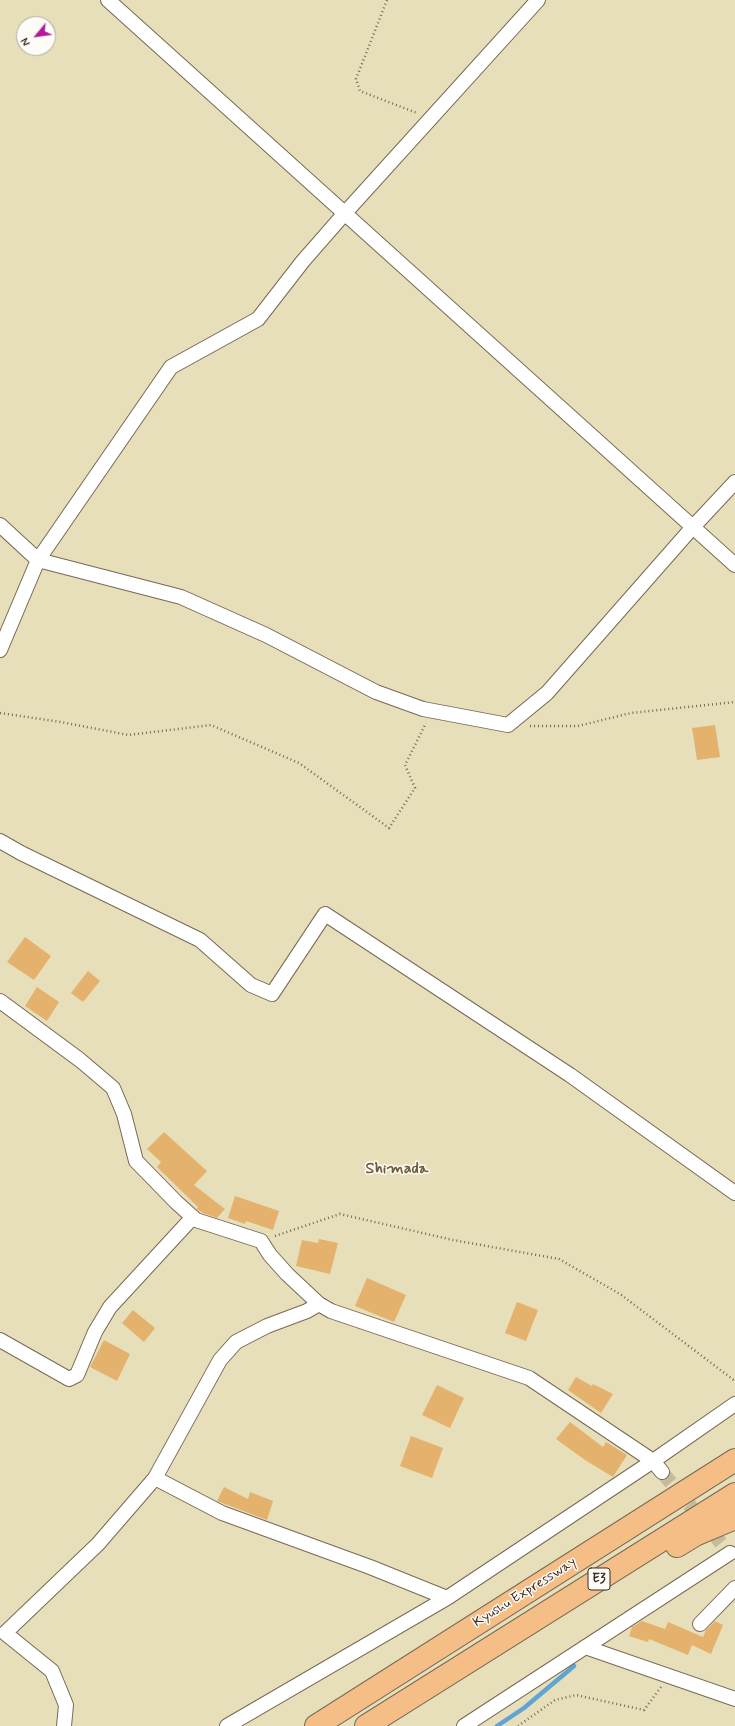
<!DOCTYPE html>
<html>
<head>
<meta charset="utf-8">
<style>
	body { margin:0 }
	#map { position:relative; width:735px; height:1726px; overflow:hidden; background:#e7dfba; font-family:Mynerve,sans-serif }
	canvas { display:block }
	.north { position:absolute; left:16px; top:16px; width:40px; height:40px; box-sizing:border-box; background:#fdfcf7; border:1px solid #afa8a0; border-radius:50%; rotate:241deg; font-size:11px; font-weight:700; line-height:16px; text-align:center; color:#3b2a1e }
	.north::after { content:''; display:block; margin:auto; width:14px; height:18px; background:#b5179e; clip-path:polygon(50% 0,100% 100%,50% 72%,0 100%) }
</style>
</head>
<body>
<div id="map">
<canvas width="735" height="1726"></canvas>
<div class="north">N</div>
</div>
<script>
const c = document.querySelector('canvas').getContext('2d');
c.lineJoin = 'round';
const poly = rows => new Path2D(rows.map(r => 'M' + r).join(''));
function strokePath(path, color, width, dash) { c.strokeStyle = color; c.lineWidth = width; c.lineCap = dash ? 'butt' : 'round'; c.setLineDash(dash || []); c.stroke(path); }
function fill(path, color) { c.fillStyle = color; c.fill(path, 'evenodd'); }
function drawText(font, color, halo, rows, align = 'center') {
  c.font = font + ' Mynerve,sans-serif'; c.lineWidth = 3; c.setLineDash([]); c.textBaseline = 'middle'; c.strokeStyle = halo; c.fillStyle = color; for (const [text, x, y, turn = 0] of rows) {
    c.save(); c.translate(x, y); c.rotate((+turn || 0) * Math.PI / 180); c.textAlign = isNaN(turn) ? turn : align; if (halo) c.strokeText(text, 0, 0); c.fillText(text, 0, 0); c.restore();
  }
}
strokePath(poly([
	[497,1726,524,1708,574,1666]
]), '#60a4d5', 4.5);
fill(poly([
	[715,725,720,757,697,760,692,728],
	[25,937,51,956,34,980,7,962],
	[88,971,100,981,83,1002,71,993],
	[37,987,59,1002,47,1021,25,1006],
	[164,1132,207,1171,194,1185,225,1209,217,1218,203,1213,197,1209,198,1207,157,1167,161,1162,147,1149],
	[235,1196,279,1211,273,1230,246,1221,245,1224,228,1218],
	[319,1239,338,1243,330,1274,296,1266,302,1240,318,1243],
	[367,1278,406,1295,394,1322,355,1306],
	[517,1302,538,1310,526,1341,505,1333],
	[133,1310,155,1328,144,1342,122,1323],
	[104,1340,130,1354,117,1381,90,1367],
	[576,1377,592,1386,593,1384,613,1394,601,1413,568,1390],
	[437,1385,464,1398,450,1428,422,1415],
	[570,1422,603,1447,606,1442,627,1455,613,1477,585,1460,556,1439],
	[411,1436,443,1448,432,1478,400,1466],
	[224,1487,248,1499,250,1492,273,1501,267,1520,217,1501],
	[642,1621,665,1629,668,1622,703,1637,706,1630,715,1621,723,1625,711,1654,692,1645,688,1655,649,1639,648,1642,629,1636,632,1627]
]), '#e4b26d');
strokePath(poly([
	[662,1472,721,1543]
]), '#c5bb9b', 14, [14, 7]);
const minor = poly([
	[108,0,735,565],
	[0,525,38,560,181,597,266,635,376,692,423,709,508,725,547,693,692,528,735,482],
	[0,650,38,560,171,367,258,319,303,261,345,213,538,0],
	[0,841,21,853,200,940,251,985,272,994,325,914,570,1075,735,1193],
	[0,1001,80,1060,113,1088,124,1114,136,1161,176,1202,196,1220,261,1241,270,1255,287,1274,319,1304,331,1311,529,1378,653,1461,662,1472],
	[0,1340,69,1379,77,1375,95,1332,110,1307,193,1217],
	[155,1478,222,1513,370,1567,447,1598],
	[700,1624,735,1588],
	[585,1647,735,1699],
	[64,1726,66,1705,52,1671,5,1633,98,1544,155,1478,220,1360,236,1342,267,1326,307,1311,319,1304],
	[227,1726,447,1598,653,1461,735,1404],
	[464,1726,730,1553]
]);
const motorway = poly([
	[677,1546,695,1535,735,1518],
	[316,1726,735,1460],
	[366,1726,735,1494]
]);
strokePath(minor, '#776955', 16);
strokePath(motorway, '#776955', 24);
strokePath(poly([
	[387,0,356,79,360,91,417,113],
	[0,713,61,722,128,735,211,725,299,763,389,828,415,788,405,765,426,723],
	[530,726,578,726,631,713,735,702],
	[275,1236,340,1214,453,1240,559,1259,620,1294,735,1381],
	[518,1726,555,1700,576,1695,644,1710,661,1687]
]), '#776955', 2.5, [1, 3]);
strokePath(minor, '#fff', 14);
strokePath(motorway, '#f5be86', 22);
for (const [x, y, w] of [
	[599,1579,22]
]) { const box = new Path2D(); box.roundRect(x - w / 2, y - 11, w, 22, 3); c.fillStyle = '#fdfcf7'; c.fill(box); strokePath(box, '#3b2a1e', 1); }
drawText('bold 13px', '#3b2a1e', null, [
	["E3",599,1579]
]);
drawText('14px', '#3b2a1e', '#fdfcf7', [
	["Kyushu Expressway",525,1593,-32]
]);
drawText('bold 16px', '#765a3a', '#fdfcf7', [
	["Shimada",397,1170]
]);
</script>
</body>
</html>
